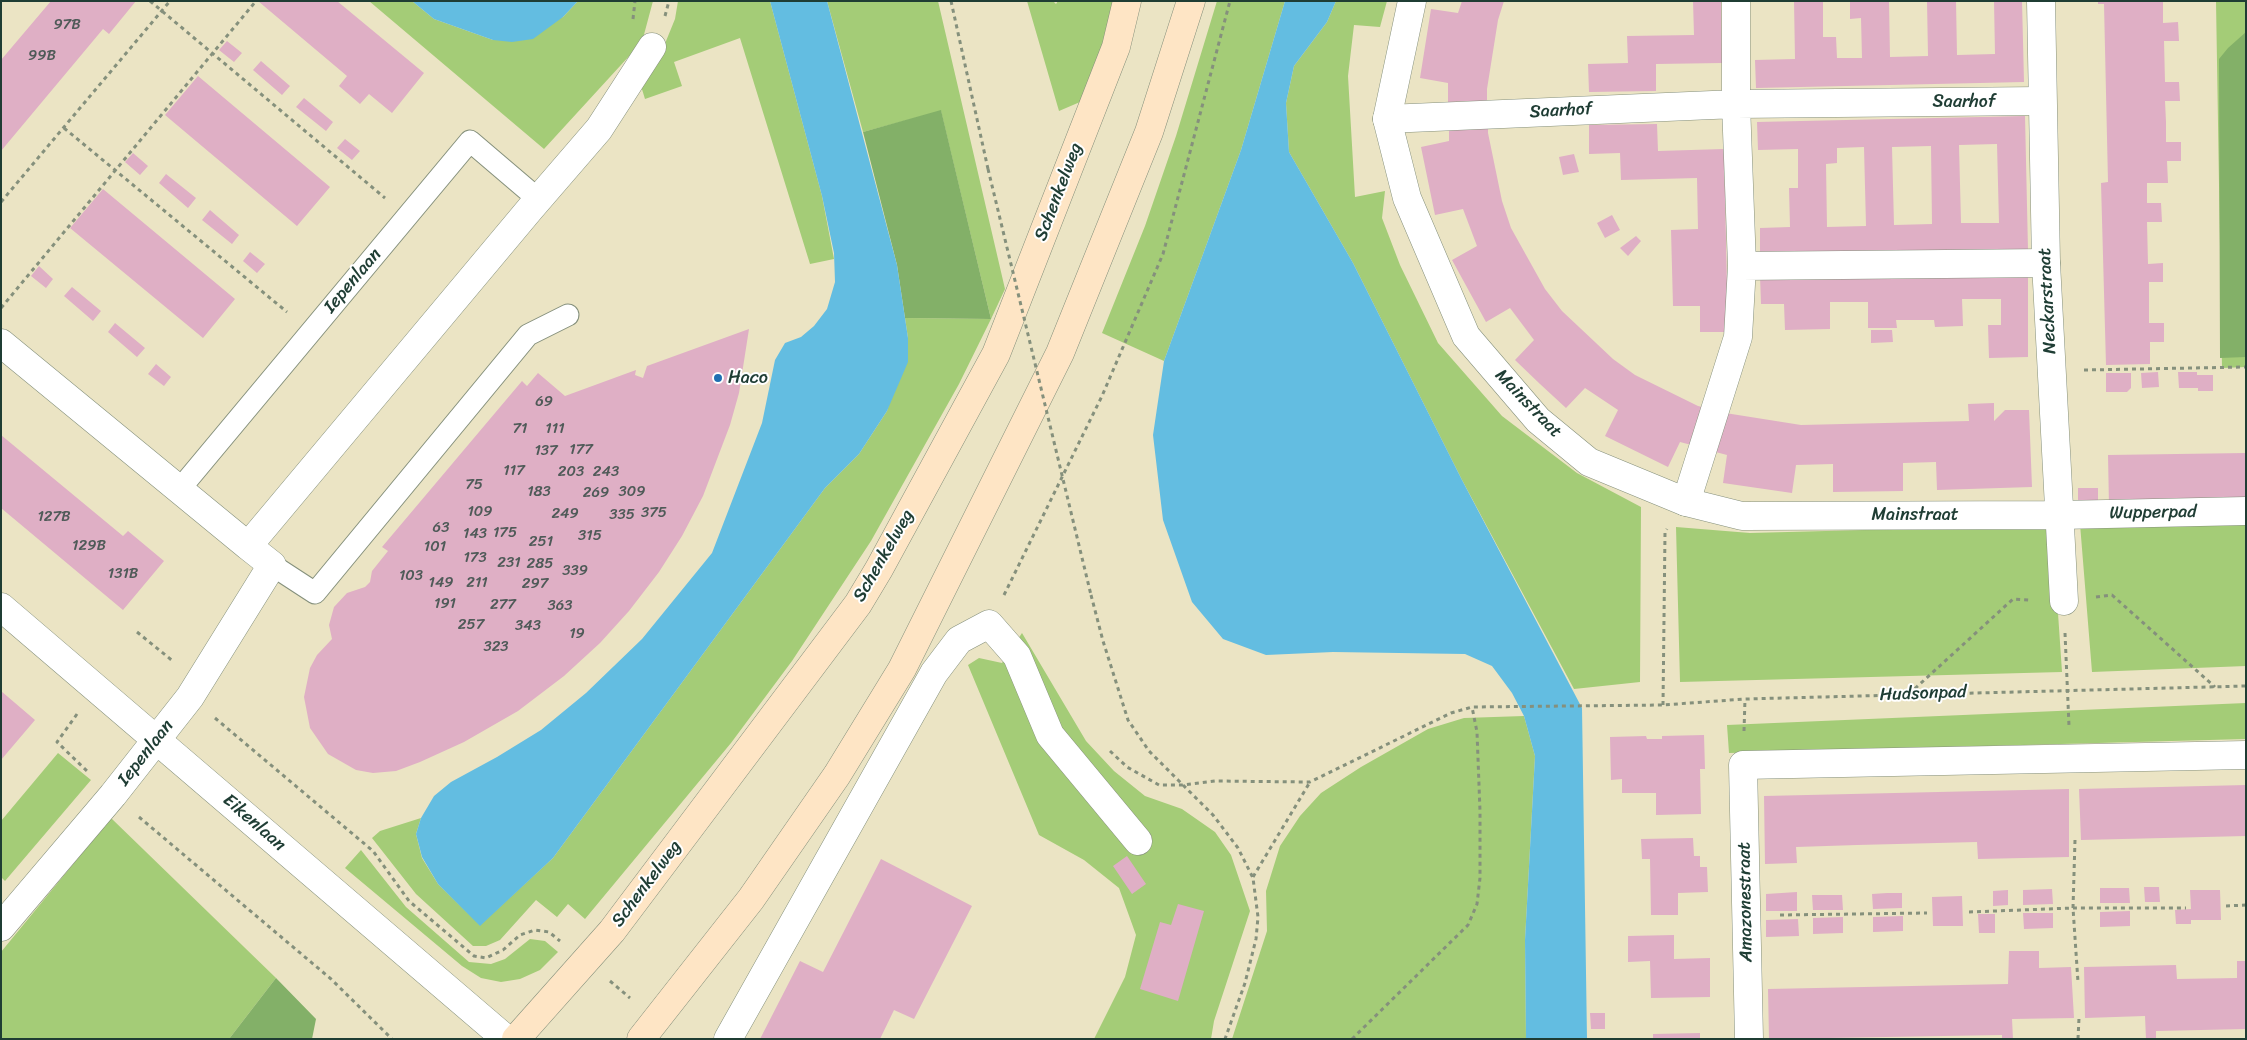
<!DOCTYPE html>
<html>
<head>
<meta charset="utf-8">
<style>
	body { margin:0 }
	#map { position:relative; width:2247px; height:1040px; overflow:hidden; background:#ebe4c4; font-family:Sriracha,sans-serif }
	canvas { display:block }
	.frame { position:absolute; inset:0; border:2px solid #1f3d34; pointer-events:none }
</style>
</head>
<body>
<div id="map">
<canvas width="2247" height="1040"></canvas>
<div class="frame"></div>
</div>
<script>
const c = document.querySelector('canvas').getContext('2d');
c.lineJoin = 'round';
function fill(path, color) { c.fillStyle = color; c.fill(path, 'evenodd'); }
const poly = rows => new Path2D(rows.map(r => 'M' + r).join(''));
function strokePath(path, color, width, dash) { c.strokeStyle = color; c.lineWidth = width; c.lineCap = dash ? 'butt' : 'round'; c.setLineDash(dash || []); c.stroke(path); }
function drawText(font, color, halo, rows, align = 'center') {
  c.font = font + ' Sriracha,sans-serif'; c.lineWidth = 4; c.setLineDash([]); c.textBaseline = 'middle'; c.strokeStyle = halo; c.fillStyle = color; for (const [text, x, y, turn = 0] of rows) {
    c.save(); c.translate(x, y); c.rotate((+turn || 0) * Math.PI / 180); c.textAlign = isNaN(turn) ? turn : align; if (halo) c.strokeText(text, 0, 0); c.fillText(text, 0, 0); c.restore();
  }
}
fill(poly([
	[369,1,412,1,434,19,493,40,563,17,578,1,653,1,642,42,544,149],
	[678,1,770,1,822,196,834,259,810,264,740,38,674,62,682,86,645,99,641,86,664,46,675,19],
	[827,1,938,1,1005,289,991,319,959,384,871,541,792,661,731,743,585,919,568,904,557,917,536,900,500,940,486,946,473,946,416,894,372,838,380,831,421,818,416,834,422,858,438,884,480,925,553,858,825,488,859,454,887,411,908,338,905,318,991,319,941,111,863,132],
	[1027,1,1053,1,1056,4,1058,1,1117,1,1111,25,1080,102,1059,111],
	[1217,1,1285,1,1241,150,1164,361,1102,333,1145,226,1176,136],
	[1336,1,1387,1,1380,27,1354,25,1348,76,1355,197,1385,191,1382,218,1400,265,1438,343,1502,416,1577,473,1641,507,1640,682,1574,689,1462,480,1353,263,1289,152,1286,103,1294,66,1327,22],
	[2216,1,2246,1,2246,367,2222,368],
	[2246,522,2246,666,2092,672,2080,524],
	[2052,525,2062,672,1680,682,1676,527,1750,533],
	[1022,633,1086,741,1114,771,1145,796,1182,809,1215,832,1231,855,1250,911,1214,1021,1211,1039,1094,1039,1125,977,1136,935,1119,888,1084,860,1039,835,968,665,979,658,1002,663],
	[2246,703,2246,739,1729,753,1727,725],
	[1524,716,1535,756,1525,940,1526,1039,1232,1039,1267,931,1266,891,1280,846,1300,816,1321,793,1361,767,1428,729,1464,718],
	[58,753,91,780,5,881,1,877,1,821],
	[111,818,276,978,229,1039,1,1039,1,952],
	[361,850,406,907,469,962,491,964,505,959,530,939,545,941,558,952,540,970,520,979,501,982,481,978,462,966,345,868]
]), '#a4cc77');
fill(poly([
	[2246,32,2246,357,2220,358,2219,59,2228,48],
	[941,110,991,319,905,318,897,265,863,132],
	[276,978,316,1019,312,1039,229,1039]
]), '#83b068');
fill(poly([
	[412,1,578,1,563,17,533,39,512,42,493,40,434,19],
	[770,1,827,1,897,265,908,338,908,362,887,411,859,454,825,488,553,858,480,926,438,884,422,857,416,834,421,818,434,796,451,782,497,757,541,730,586,693,642,639,712,553,762,423,775,360,785,343,801,337,814,326,827,309,835,282,834,253,822,196],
	[1285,1,1336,1,1327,22,1294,66,1286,103,1289,152,1353,263,1462,480,1582,708,1587,1039,1526,1039,1525,940,1535,756,1524,716,1512,693,1492,666,1465,654,1333,652,1266,655,1223,639,1192,602,1163,520,1153,435,1164,361,1241,150]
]), '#63bde1');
fill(poly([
	[51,1,136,1,109,34,103,29,1,151,1,60],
	[258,1,337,1,424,73,392,113,369,94,360,104,339,86,347,76],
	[1462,1,1504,1,1498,20,1487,89,1487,101,1448,102,1448,83,1420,78,1431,9,1458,13],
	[1693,1,1721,1,1722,63,1656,64,1656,91,1589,92,1588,64,1628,63,1627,36,1694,35],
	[1794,1,1823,1,1823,37,1836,37,1837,58,1862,58,1861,18,1850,19,1850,1,1889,1,1890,57,1928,56,1927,1,1956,1,1957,55,1995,54,1994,1,2022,1,2024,82,1756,88,1755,60,1795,59],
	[2098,1,2163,1,2163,23,2178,22,2179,41,2164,41,2165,82,2179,82,2180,101,2165,101,2166,122,2166,142,2181,142,2181,161,2167,161,2168,183,2147,183,2147,203,2161,203,2162,222,2147,222,2148,264,2163,263,2163,282,2149,282,2149,323,2164,323,2164,342,2150,342,2150,364,2106,365,2101,183,2108,182,2104,4,2098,4],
	[227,41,242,53,234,62,219,50],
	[261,61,290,86,282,95,253,70],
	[198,76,330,187,297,226,165,115],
	[304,98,333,122,326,131,296,107],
	[2025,116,2028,250,1760,256,1760,228,1790,227,1789,188,1798,188,1798,149,1758,150,1757,122],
	[1997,144,1999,223,1961,223,1959,145],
	[1931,146,1932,224,1894,225,1892,147],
	[1864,147,1866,226,1827,227,1826,164,1837,163,1837,148],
	[1488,121,1488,133,1502,201,1511,228,1545,289,1562,311,1613,359,1635,375,1698,406,1711,409,1699,447,1680,442,1668,467,1605,436,1618,410,1585,388,1566,408,1540,384,1515,360,1534,340,1510,308,1486,322,1452,260,1477,246,1463,209,1435,215,1421,147,1449,141,1449,122],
	[1657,124,1658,151,1724,149,1728,332,1700,332,1700,306,1673,306,1671,230,1698,229,1697,178,1621,180,1620,153,1589,154,1589,125],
	[345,139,360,151,352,160,337,148],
	[133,153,148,166,140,175,125,162],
	[1574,154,1579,172,1563,175,1559,157],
	[166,174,196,198,188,208,159,183],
	[103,189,235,299,203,338,70,228],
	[210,210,239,235,232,244,202,220],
	[1612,215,1620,230,1605,238,1597,223],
	[1636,236,1641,241,1628,256,1620,248],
	[250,252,265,264,257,273,243,261],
	[39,266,53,279,46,288,31,276],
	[2028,270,2028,357,1989,358,1988,325,2001,325,2001,299,1962,299,1963,326,1935,327,1934,320,1896,320,1897,328,1868,328,1868,302,1830,302,1830,329,1785,330,1784,304,1761,304,1760,276],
	[72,287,101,311,93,321,64,296],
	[115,323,145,348,137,357,108,332],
	[749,329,739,393,730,425,703,496,682,536,659,572,629,611,600,643,564,676,518,711,464,742,420,762,396,771,373,773,356,770,328,754,310,728,304,697,310,668,317,655,332,639,329,625,334,607,347,593,365,587,370,582,372,571,388,551,382,547,522,381,527,386,538,373,565,396,636,370,635,375,643,378,647,366],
	[1871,330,1892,330,1893,342,1871,343],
	[156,364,171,377,164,386,148,374],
	[2158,372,2159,387,2142,388,2141,373],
	[2178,372,2197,372,2197,375,2213,375,2213,391,2198,391,2198,388,2179,388],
	[2106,373,2131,373,2131,388,2127,392,2106,392],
	[1994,403,1994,421,2005,410,2029,410,2032,487,1937,490,1936,462,1903,463,1903,491,1833,492,1833,464,1796,465,1792,493,1723,483,1727,455,1708,450,1719,412,1801,425,1969,421,1968,404],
	[1,435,123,536,128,531,164,561,123,610,1,508],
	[2246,453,2246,503,2109,506,2108,455],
	[2078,488,2098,488,2098,506,2078,507],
	[1,691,35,720,1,760],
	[1704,735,1705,769,1700,769,1701,814,1656,815,1656,793,1622,793,1622,779,1611,780,1610,737,1646,736,1647,739,1662,739,1662,736],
	[2246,785,2246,836,2081,840,2079,789],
	[2069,789,2069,857,1978,859,1977,842,1857,845,1796,847,1797,863,1765,864,1764,796],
	[1693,838,1694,856,1700,856,1700,867,1707,867,1708,892,1678,893,1678,915,1651,915,1650,859,1642,859,1641,839],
	[1127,856,1146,884,1132,894,1113,866],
	[881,859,972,906,914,1019,894,1010,880,1039,760,1039,800,961,823,972],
	[2144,887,2159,887,2160,902,2145,902],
	[2100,888,2129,888,2130,903,2100,903],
	[2052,889,2053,904,2023,905,2023,890],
	[2008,890,2008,905,1993,906,1993,891],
	[2190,890,2220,890,2221,920,2191,920,2191,924,2176,924,2175,910,2191,909],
	[1797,892,1797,911,1766,911,1766,894],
	[1887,893,1902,893,1902,908,1873,909,1872,894],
	[1812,895,1842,895,1843,910,1813,910],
	[1962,896,1963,926,1933,926,1932,897],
	[1178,904,1204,911,1178,1001,1140,989,1160,922,1171,925],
	[2130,911,2130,926,2100,927,2100,912],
	[2023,913,2053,913,2053,928,2024,929],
	[1978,914,1995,914,1995,933,1979,933],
	[1903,916,1903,931,1873,932,1873,917],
	[1843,917,1843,933,1813,934,1813,918],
	[1798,919,1799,936,1766,937,1766,920],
	[1674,935,1674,959,1710,958,1710,997,1651,998,1650,961,1628,962,1628,936],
	[2009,951,2039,951,2039,968,2071,967,2074,1018,2012,1019,2013,1039,2002,1039,2002,1035,1769,1039,1768,989,2008,984],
	[2237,961,2246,961,2246,1029,2156,1031,2156,1039,2146,1039,2145,1016,2085,1018,2084,967,2176,965,2177,979,2237,978],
	[1590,1013,1605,1013,1605,1029,1591,1029],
	[1700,1033,1700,1039,1653,1039,1653,1034]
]), '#dfafc5');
const service = poly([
	[179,490,470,141,538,199],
	[272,565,315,593,528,335,568,315]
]);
const pedestrian = poly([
	[1387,119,1736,104,2041,101],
	[1742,266,2046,263],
	[1686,502,1738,337,1742,266,1736,104,1736,1],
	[2060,515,2246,511]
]);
const minor = poly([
	[1412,1,1387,119,1407,198,1466,336,1538,420,1589,462,1686,502,1742,516,2060,515],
	[2041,1,2046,263,2064,601],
	[1,343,248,546],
	[1,607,506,1039],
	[1,927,113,795,190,697,272,565,248,546,530,209,599,129,652,47],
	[728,1039,934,673,959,640,989,624,1017,656,1050,735,1138,841],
	[1749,1039,1743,765,2246,755]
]);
const secondary = poly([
	[516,1039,612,931,858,604,879,569,996,354,1116,47,1127,1],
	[641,1039,751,899,837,775,902,669,1060,353,1149,132,1191,1]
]);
strokePath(service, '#85907c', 23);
strokePath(pedestrian, '#85907c', 29);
strokePath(minor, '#85907c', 29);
strokePath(secondary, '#85907c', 29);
strokePath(poly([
	[150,1,385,198],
	[951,1,988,169],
	[665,16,669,1],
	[633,19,635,1],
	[64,128,287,312],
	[1,202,170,1],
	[1,308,256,1],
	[2084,370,2246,367],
	[1004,595,1102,396,1163,254,1230,1],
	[1091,595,1103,641,1128,720,1149,751,1213,815,1238,848,1253,878,1258,917,1256,939,1245,983,1225,1039],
	[2096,597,2112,595,2215,687],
	[137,632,174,662],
	[2065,633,2069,726],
	[1909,694,2013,599,2030,600],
	[1663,705,1665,532,1667,529],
	[77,714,57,742,89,773],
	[215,718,373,851,409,901,474,956,486,958,503,950,520,935,535,930,549,932,560,941],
	[1744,731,1745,699],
	[1110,751,1127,767,1159,785,1182,785,1215,781,1310,782,1451,713,1472,707,1663,705,1745,699,2246,686],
	[139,817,331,979,392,1039],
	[2075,840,2073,908,2078,982],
	[1253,877,1310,782],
	[2226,906,2246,905],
	[1969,912,2073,908,2186,908],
	[1780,915,1927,913],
	[610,981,630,998],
	[1352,1039,1468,925,1477,904,1480,878,1480,811,1477,732,1472,707],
	[2078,1039,2079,1018]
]), '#85907c', 3, [4, 4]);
strokePath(service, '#fff', 21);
strokePath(pedestrian, '#fff', 28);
strokePath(minor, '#fff', 28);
strokePath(secondary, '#fee5c5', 28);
strokePath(poly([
	[988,169,1091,595]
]), '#85907c', 3, [4, 4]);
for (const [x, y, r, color] of [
	[718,378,5,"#1f6fb2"]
]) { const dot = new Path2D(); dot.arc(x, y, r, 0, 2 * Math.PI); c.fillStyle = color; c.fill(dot); strokePath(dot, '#fff', 2); }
drawText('15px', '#4f5a58', null, [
	["97B",67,25],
	["99B",42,56],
	["69",544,402],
	["71",520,429],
	["111",555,429],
	["177",581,450],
	["137",546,451],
	["117",514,471],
	["203",571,472],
	["243",606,472],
	["75",474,485],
	["183",539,492],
	["309",632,492],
	["269",596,493],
	["109",480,512],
	["375",654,513],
	["249",565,514],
	["335",622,515],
	["127B",54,517],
	["63",441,528],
	["175",505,533],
	["143",475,534],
	["315",590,536],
	["251",541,542],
	["129B",89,546],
	["101",435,547],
	["173",475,558],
	["231",509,563],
	["285",540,564],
	["339",575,571],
	["131B",123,574],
	["103",411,576],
	["149",441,583],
	["211",477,583],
	["297",535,584],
	["191",445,604],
	["277",503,605],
	["363",560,606],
	["257",471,625],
	["343",528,626],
	["19",577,634],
	["323",496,647]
]);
drawText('18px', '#1f3d34', '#fff', [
	["Saarhof",1964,102],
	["Saarhof",1561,111,-3],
	["Schenkelweg",1059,192,-69],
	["Iepenlaan",353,281,-50],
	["Neckarstraat",2048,301,-93],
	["Mainstraat",1528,404,46],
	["Wupperpad",2153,513,-1],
	["Mainstraat",1915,515],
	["Schenkelweg",884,556,-60],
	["Hudsonpad",1923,694,-2],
	["Iepenlaan",146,753,-52],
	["Eikenlaan",254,823,41],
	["Schenkelweg",647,884,-53],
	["Amazonestraat",1746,902,-91]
]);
drawText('18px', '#1f3d34', '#fff', [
	["Haco",728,378]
], 'left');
</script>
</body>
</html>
